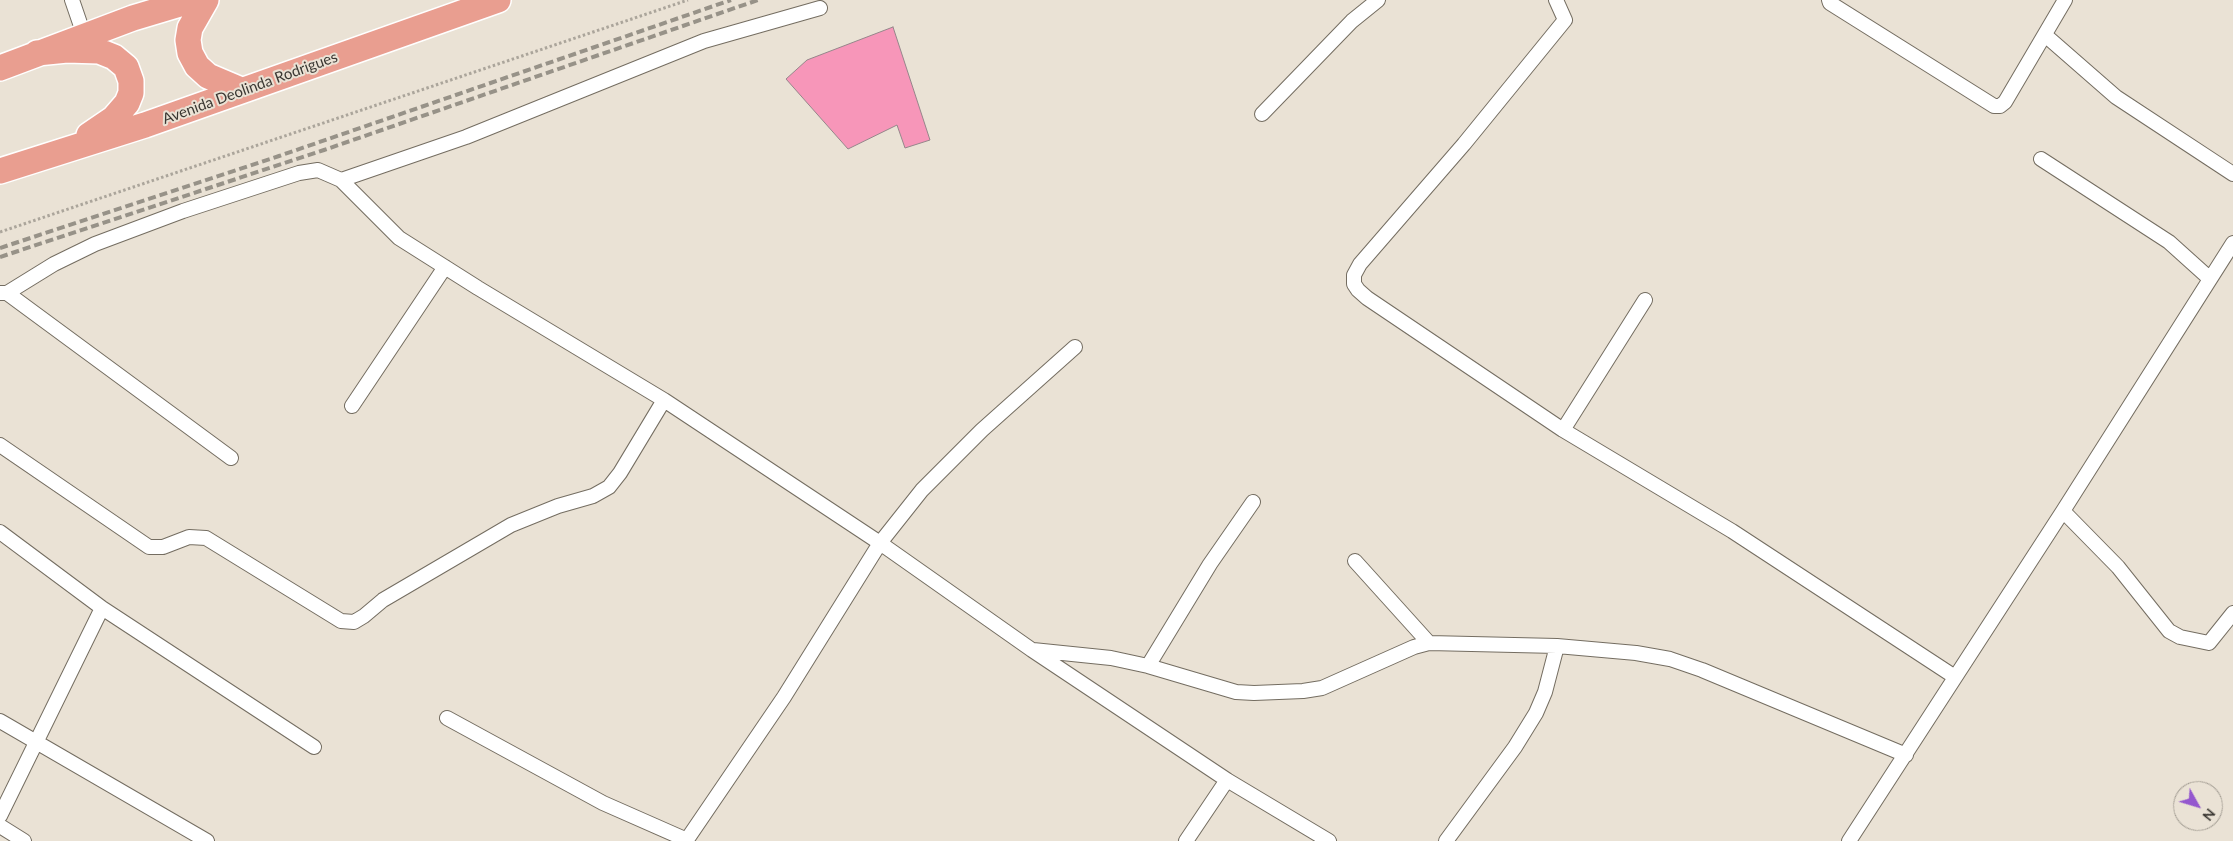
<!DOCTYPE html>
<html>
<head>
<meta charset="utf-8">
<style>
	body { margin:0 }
	#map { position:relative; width:2233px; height:841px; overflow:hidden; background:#eae2d5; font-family:Lato,sans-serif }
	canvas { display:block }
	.north { position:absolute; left:2173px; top:781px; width:50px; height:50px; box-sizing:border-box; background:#eae2d5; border:1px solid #a49e94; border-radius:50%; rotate:129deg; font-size:14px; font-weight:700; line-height:20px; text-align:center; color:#3a3732 }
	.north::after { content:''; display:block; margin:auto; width:18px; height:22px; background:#9457ce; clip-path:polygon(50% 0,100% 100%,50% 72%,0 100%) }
</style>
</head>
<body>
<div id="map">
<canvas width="2233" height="841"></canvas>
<div class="north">N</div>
</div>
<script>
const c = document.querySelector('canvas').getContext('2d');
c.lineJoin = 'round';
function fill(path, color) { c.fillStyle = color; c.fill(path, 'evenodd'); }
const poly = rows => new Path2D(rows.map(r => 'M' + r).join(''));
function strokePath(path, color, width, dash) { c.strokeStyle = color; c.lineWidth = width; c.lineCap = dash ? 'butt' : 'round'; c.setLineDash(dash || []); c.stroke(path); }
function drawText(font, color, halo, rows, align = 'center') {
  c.font = font + ' Lato,sans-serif'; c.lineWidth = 4; c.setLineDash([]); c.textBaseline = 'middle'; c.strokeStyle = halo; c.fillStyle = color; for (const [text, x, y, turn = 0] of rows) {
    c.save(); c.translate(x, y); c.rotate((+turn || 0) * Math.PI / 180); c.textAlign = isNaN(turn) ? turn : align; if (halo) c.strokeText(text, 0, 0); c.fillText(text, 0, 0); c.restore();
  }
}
const building = poly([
	[893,27,930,140,905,148,897,125,848,149,786,79,807,60,893,27]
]);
fill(building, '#f796b9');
strokePath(building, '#95868a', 1);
const street = poly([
	[72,0,84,35],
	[1556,0,1565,20,1464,144,1360,264,1354,275,1354,284,1358,290,1367,298,1563,430,1732,531,1955,677],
	[1829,0,1830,3,1994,106,2000,106,2005,102,2065,0],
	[2045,35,2116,97,2233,174],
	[1262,114,1352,21,1378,0],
	[2041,159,2169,242,2209,278],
	[341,180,466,137,704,41,820,8],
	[0,293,7,293,54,264,95,244,183,211,299,173,318,170,341,180,399,238,478,288,664,400,880,543,1032,650,1227,780,1329,841],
	[7,293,231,458],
	[352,406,445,267],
	[1563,430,1645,300],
	[0,445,149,547,163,547,189,537,206,538,341,621,354,622,364,616,383,600,511,525,558,506,593,496,609,487,620,473,664,400],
	[2063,511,2118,567,2169,631,2180,637,2209,643,2233,613],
	[0,532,102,608,314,747],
	[1355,561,1429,643],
	[1033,650,1111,658,1148,666,1236,692,1254,693,1303,691,1322,688,1414,647,1429,643,1557,646,1636,653,1670,659,1702,670,1906,755],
	[1148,666,1210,564,1253,502],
	[447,718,603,803,687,840],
	[0,721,207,841],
	[0,816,102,608],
	[0,826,24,841],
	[686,841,784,697,880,543,922,490,982,430,1075,347],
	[1186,841,1227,780],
	[1446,841,1515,747,1536,713,1545,692,1557,646],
	[1849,841,2063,511,2233,243]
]);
const highway = poly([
	[206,0,190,28,188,40,190,53,197,66,208,76,241,90],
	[37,53,67,50,99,51,114,57,126,67,131,81,131,93,127,103,114,118,89,135],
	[0,68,133,18,193,0],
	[0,171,145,125,498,0]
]);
strokePath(street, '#746d61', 16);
strokePath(highway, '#fff', 28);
strokePath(poly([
	[0,232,688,0]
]), '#aba59b', 3, [2.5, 2.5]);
strokePath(street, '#fff', 14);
strokePath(highway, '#e99e90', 25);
strokePath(poly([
	[0,248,279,156,731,0],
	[0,257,324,150,758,0]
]), '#979288', 4, [8, 4]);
drawText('15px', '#3a3732', '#eae2d5', [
	["Avenida Deolinda Rodrigues",250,88,-20]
]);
</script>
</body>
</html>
